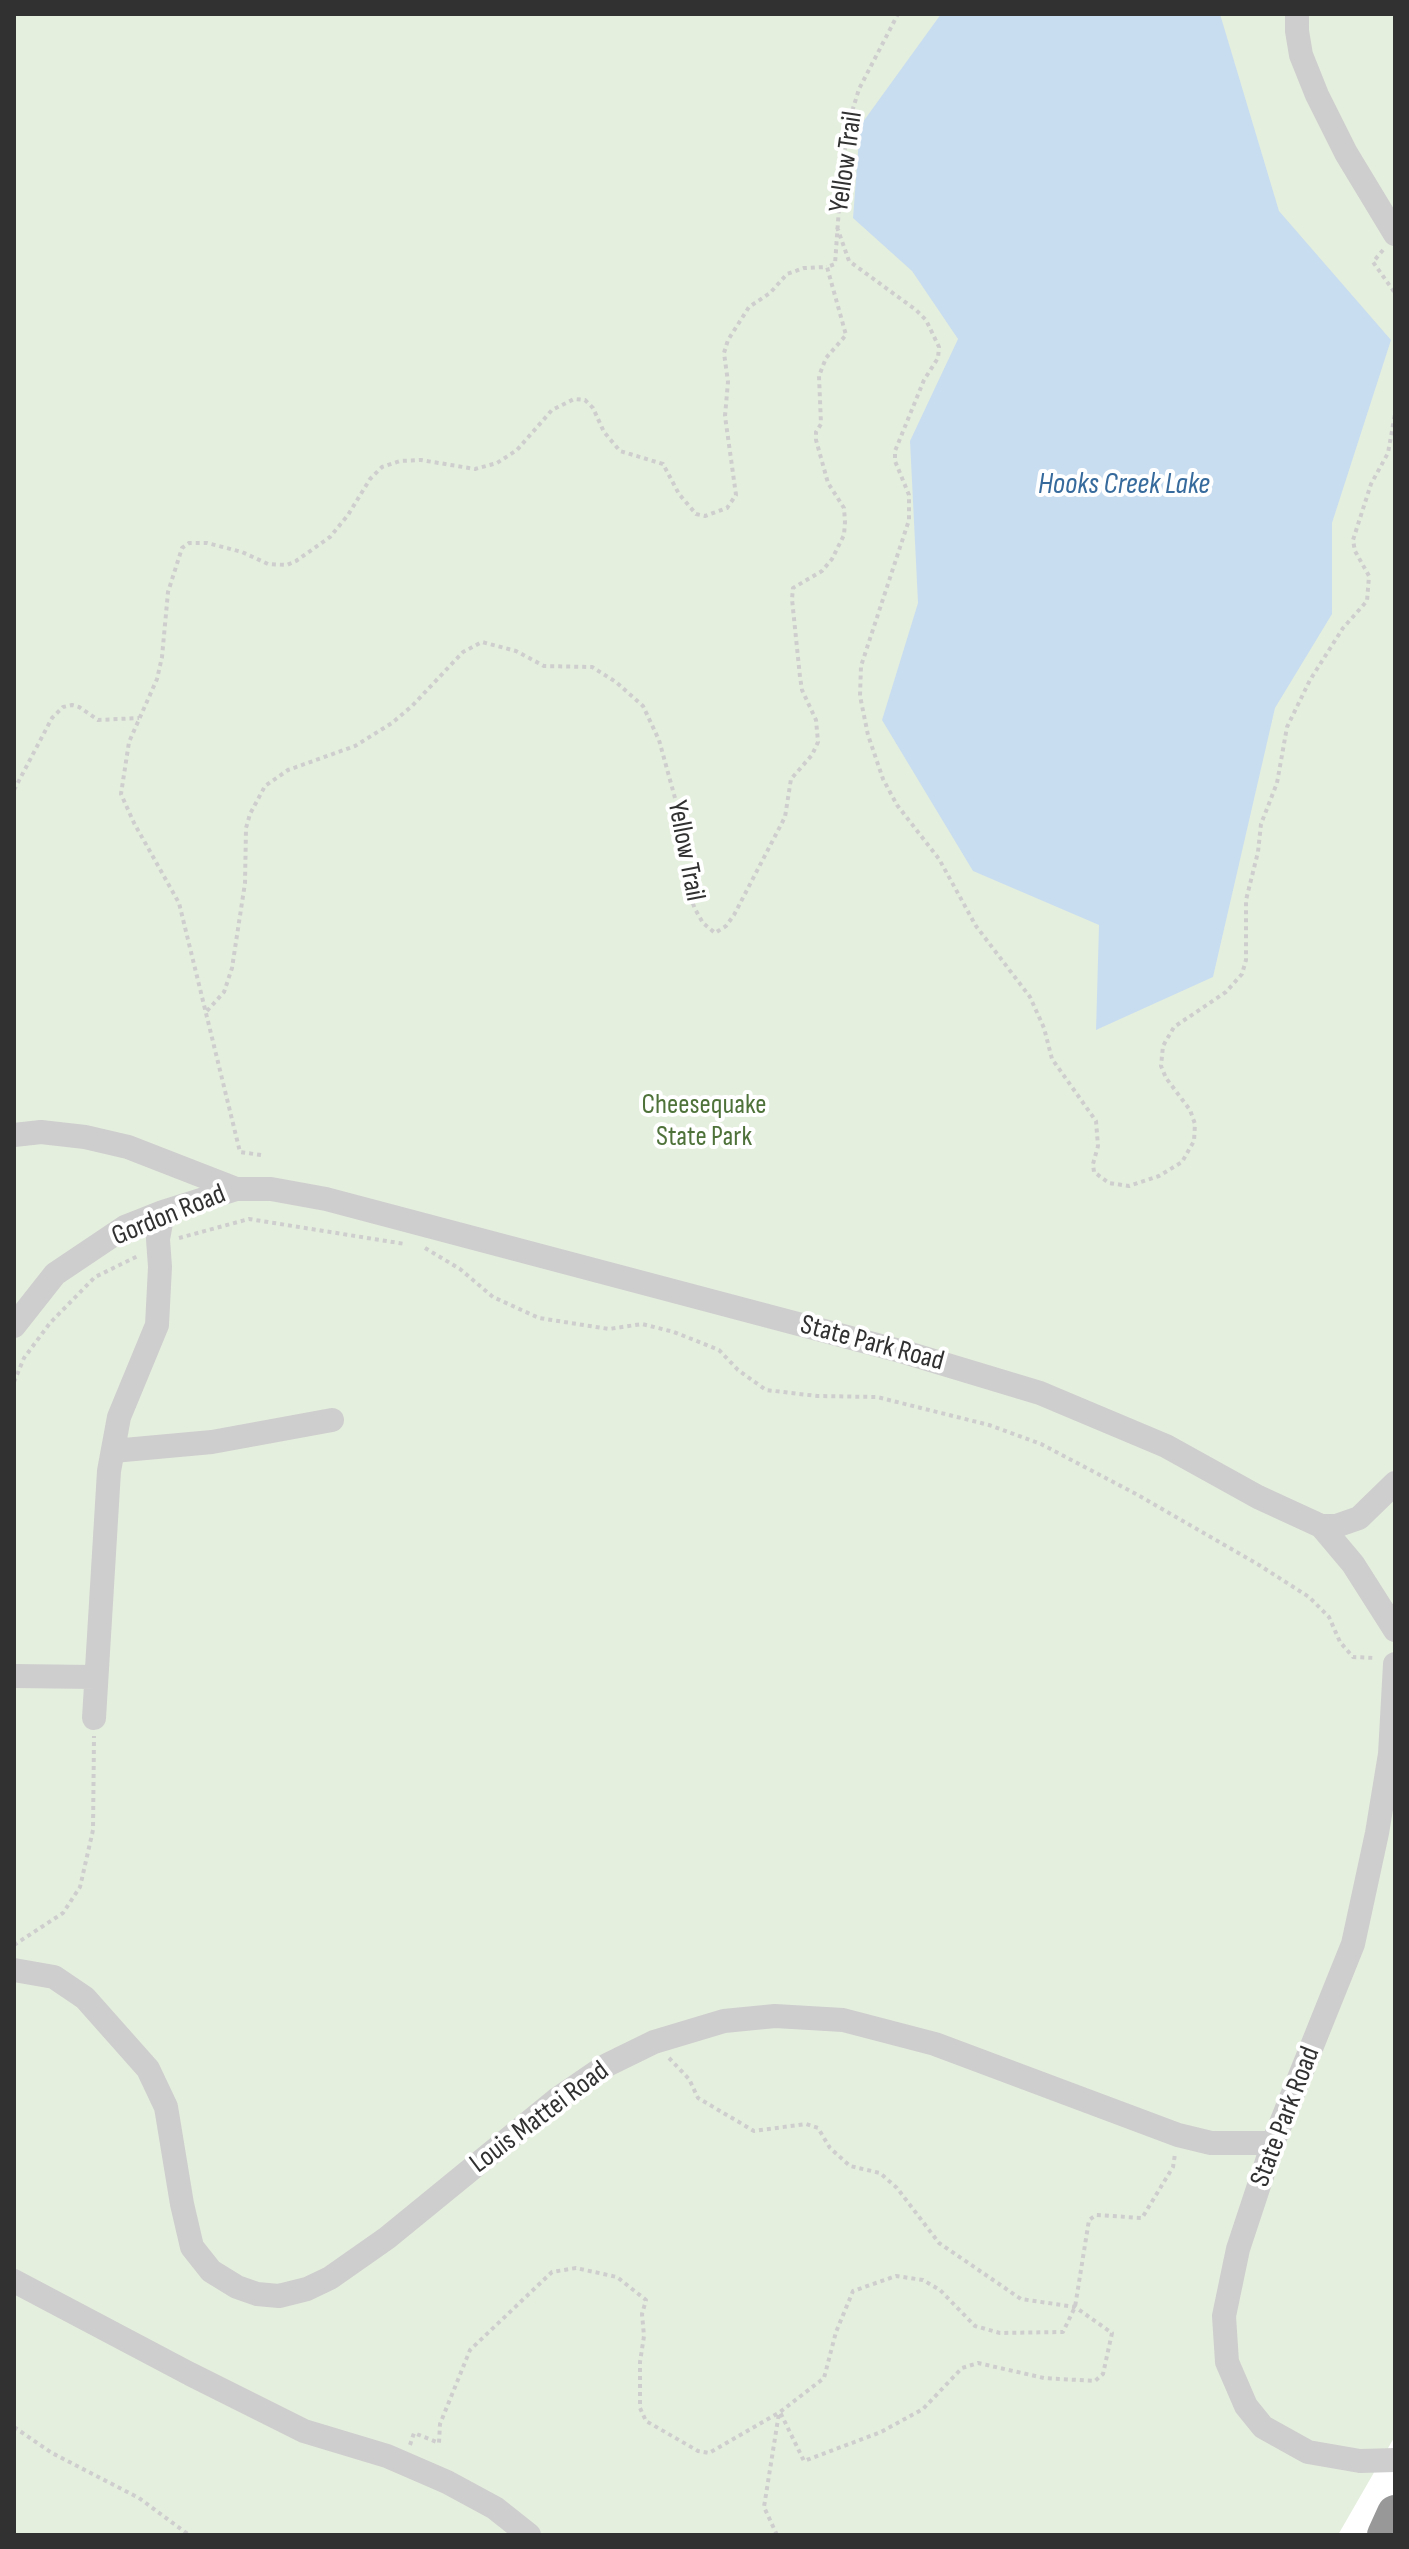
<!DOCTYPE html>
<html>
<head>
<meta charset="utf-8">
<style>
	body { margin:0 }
	#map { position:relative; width:1409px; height:2549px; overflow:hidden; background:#fff; font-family:"Sofia Sans Condensed",sans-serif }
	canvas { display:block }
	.frame { position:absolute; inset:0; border:16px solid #313131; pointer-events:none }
</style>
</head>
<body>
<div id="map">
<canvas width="1409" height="2549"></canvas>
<div class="frame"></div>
</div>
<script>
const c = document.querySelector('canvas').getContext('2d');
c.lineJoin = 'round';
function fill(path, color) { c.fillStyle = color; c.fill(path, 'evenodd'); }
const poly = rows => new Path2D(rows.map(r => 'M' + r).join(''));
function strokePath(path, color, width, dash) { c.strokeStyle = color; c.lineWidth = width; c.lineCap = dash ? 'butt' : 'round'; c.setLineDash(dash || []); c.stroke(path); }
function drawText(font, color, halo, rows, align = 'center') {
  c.font = font + ' "Sofia Sans Condensed",sans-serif'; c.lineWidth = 8; c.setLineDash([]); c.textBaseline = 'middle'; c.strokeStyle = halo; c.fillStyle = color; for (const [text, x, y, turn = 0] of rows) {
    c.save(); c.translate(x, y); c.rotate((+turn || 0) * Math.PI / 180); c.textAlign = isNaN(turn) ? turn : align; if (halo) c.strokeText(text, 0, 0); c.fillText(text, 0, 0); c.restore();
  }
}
fill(poly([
	[14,14,1395,14,1395,2436,1338,2535,14,2535]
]), '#e5efde');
fill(poly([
	[941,14,1220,14,1279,211,1391,340,1332,523,1332,614,1275,708,1213,977,1096,1030,1099,925,973,871,882,720,918,603,910,441,958,339,912,271,853,218,860,126]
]), '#c9ddf0');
strokePath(poly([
	[837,227,849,261,916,310,926,320,939,347,938,358,924,380,895,451,895,461,909,495,909,520,861,666,860,696,868,735,883,779,897,805,939,859,976,926,1030,997,1044,1028,1052,1059,1096,1121,1098,1146,1093,1164,1094,1172,1109,1183,1129,1186,1159,1176,1182,1162,1194,1141,1195,1124,1190,1110,1166,1078,1161,1066,1163,1046,1174,1027,1226,992,1242,974,1246,960,1246,900,1258,852,1261,824,1277,783,1287,727,1310,680,1343,628,1367,601,1369,576,1355,551,1353,540,1371,484,1388,453,1395,414],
	[1383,250,1373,262,1395,293],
	[14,790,52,718,63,707,72,705,79,707,98,720,139,718],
	[207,1011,224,992,232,968,245,883,246,828,250,814,265,786,288,770,355,746,392,723,412,706,463,652,482,642,516,651,544,666,592,667,616,682,643,706,659,740,683,827,682,859,687,888,695,909,703,923,715,933,726,926,734,915,785,817,791,779,812,755,818,742,816,720,802,690,800,677,792,599,793,588,822,571,832,559,844,535,845,522,844,508,828,483,816,440,816,432,821,424,819,376,826,358,846,335,827,267,835,264,842,166,851,115,859,89,898,14],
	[261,1155,240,1152,179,903,134,823,121,794,129,742,157,679,162,657,168,592,182,548,189,543,207,543,242,552,268,564,287,565,296,561,330,537,348,515,370,479,382,467,400,461,421,460,475,469,497,463,517,450,552,410,574,399,585,400,593,408,604,432,620,451,663,464,679,494,696,514,705,516,727,508,736,495,725,416,728,382,724,353,728,340,749,307,770,293,787,274,804,268,827,267],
	[179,1238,249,1219,405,1244],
	[425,1248,460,1269,493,1297,539,1318,609,1329,642,1324,674,1332,719,1350,738,1370,766,1390,817,1396,877,1397,989,1425,1041,1444,1136,1494,1259,1565,1309,1597,1329,1617,1340,1642,1353,1657,1375,1658],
	[14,1382,24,1358,50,1323,95,1277,138,1256],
	[14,1945,63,1913,80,1887,93,1830,94,1736],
	[669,2058,689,2079,698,2098,754,2131,806,2124,818,2128,830,2148,850,2166,880,2173,897,2188,939,2243,1021,2299,1075,2307,1112,2333,1103,2374,1095,2381,1044,2378,978,2363,962,2368,923,2409,881,2432,804,2461,780,2412],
	[14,2427,52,2453,139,2498,189,2535],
	[410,2445,414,2433,439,2443,440,2424,470,2350,552,2272,576,2268,617,2277,646,2300,642,2314,644,2336,640,2362,640,2408,646,2421,698,2451,709,2453,780,2412,824,2378,836,2332,853,2291,896,2276,923,2280,940,2290,975,2326,1000,2333,1063,2332,1075,2307,1089,2220,1096,2215,1142,2218,1173,2167,1175,2154],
	[777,2535,764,2507,779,2413]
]), '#cecece', 4, [4, 4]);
strokePath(poly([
	[1297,14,1297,31,1301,55,1317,95,1346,153,1395,234],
	[14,1135,41,1132,85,1137,128,1147,236,1189],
	[14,1326,55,1274,125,1227,163,1212,236,1189,271,1189,326,1199,904,1352,1040,1393,1166,1446,1258,1497,1321,1526,1353,1564,1395,1630],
	[113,1451,212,1442,332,1420],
	[1321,1526,1336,1526,1359,1518,1395,1483],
	[1395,1664,1390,1754,1377,1833,1353,1944,1273,2143,1238,2249,1224,2316,1227,2362,1246,2406,1263,2427,1308,2452,1360,2461,1395,2460],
	[14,1676,95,1677],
	[94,1718,109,1471,119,1417,157,1325,160,1267,158,1239,163,1212],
	[14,1970,54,1977,85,1998,148,2069,166,2107,182,2204,192,2247,211,2271,237,2287,257,2294,279,2296,307,2289,330,2278,387,2238,556,2100,607,2065,654,2042,724,2021,775,2016,843,2020,935,2044,1178,2135,1211,2143,1273,2143],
	[14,2281,190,2374,304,2431,387,2456,447,2482,495,2508,529,2535]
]), '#cecece', 24);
strokePath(poly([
	[1385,2535,1395,2513]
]), '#989898', 36);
drawText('28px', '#313131', '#fff', [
	["Yellow Trail",847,162,-82],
	["Yellow Trail",685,851,79],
	["Gordon Road",169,1216,-22],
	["State Park Road",872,1344,15],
	["State Park Road",1286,2117,-69],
	["Louis Mattei Road",540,2118,-37]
]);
drawText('28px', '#4e7239', '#fff', [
	["Cheesequake",704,1106],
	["State Park",704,1138]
]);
drawText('italic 30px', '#366a9c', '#fff', [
	["Hooks Creek Lake",1124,485]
]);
</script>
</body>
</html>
